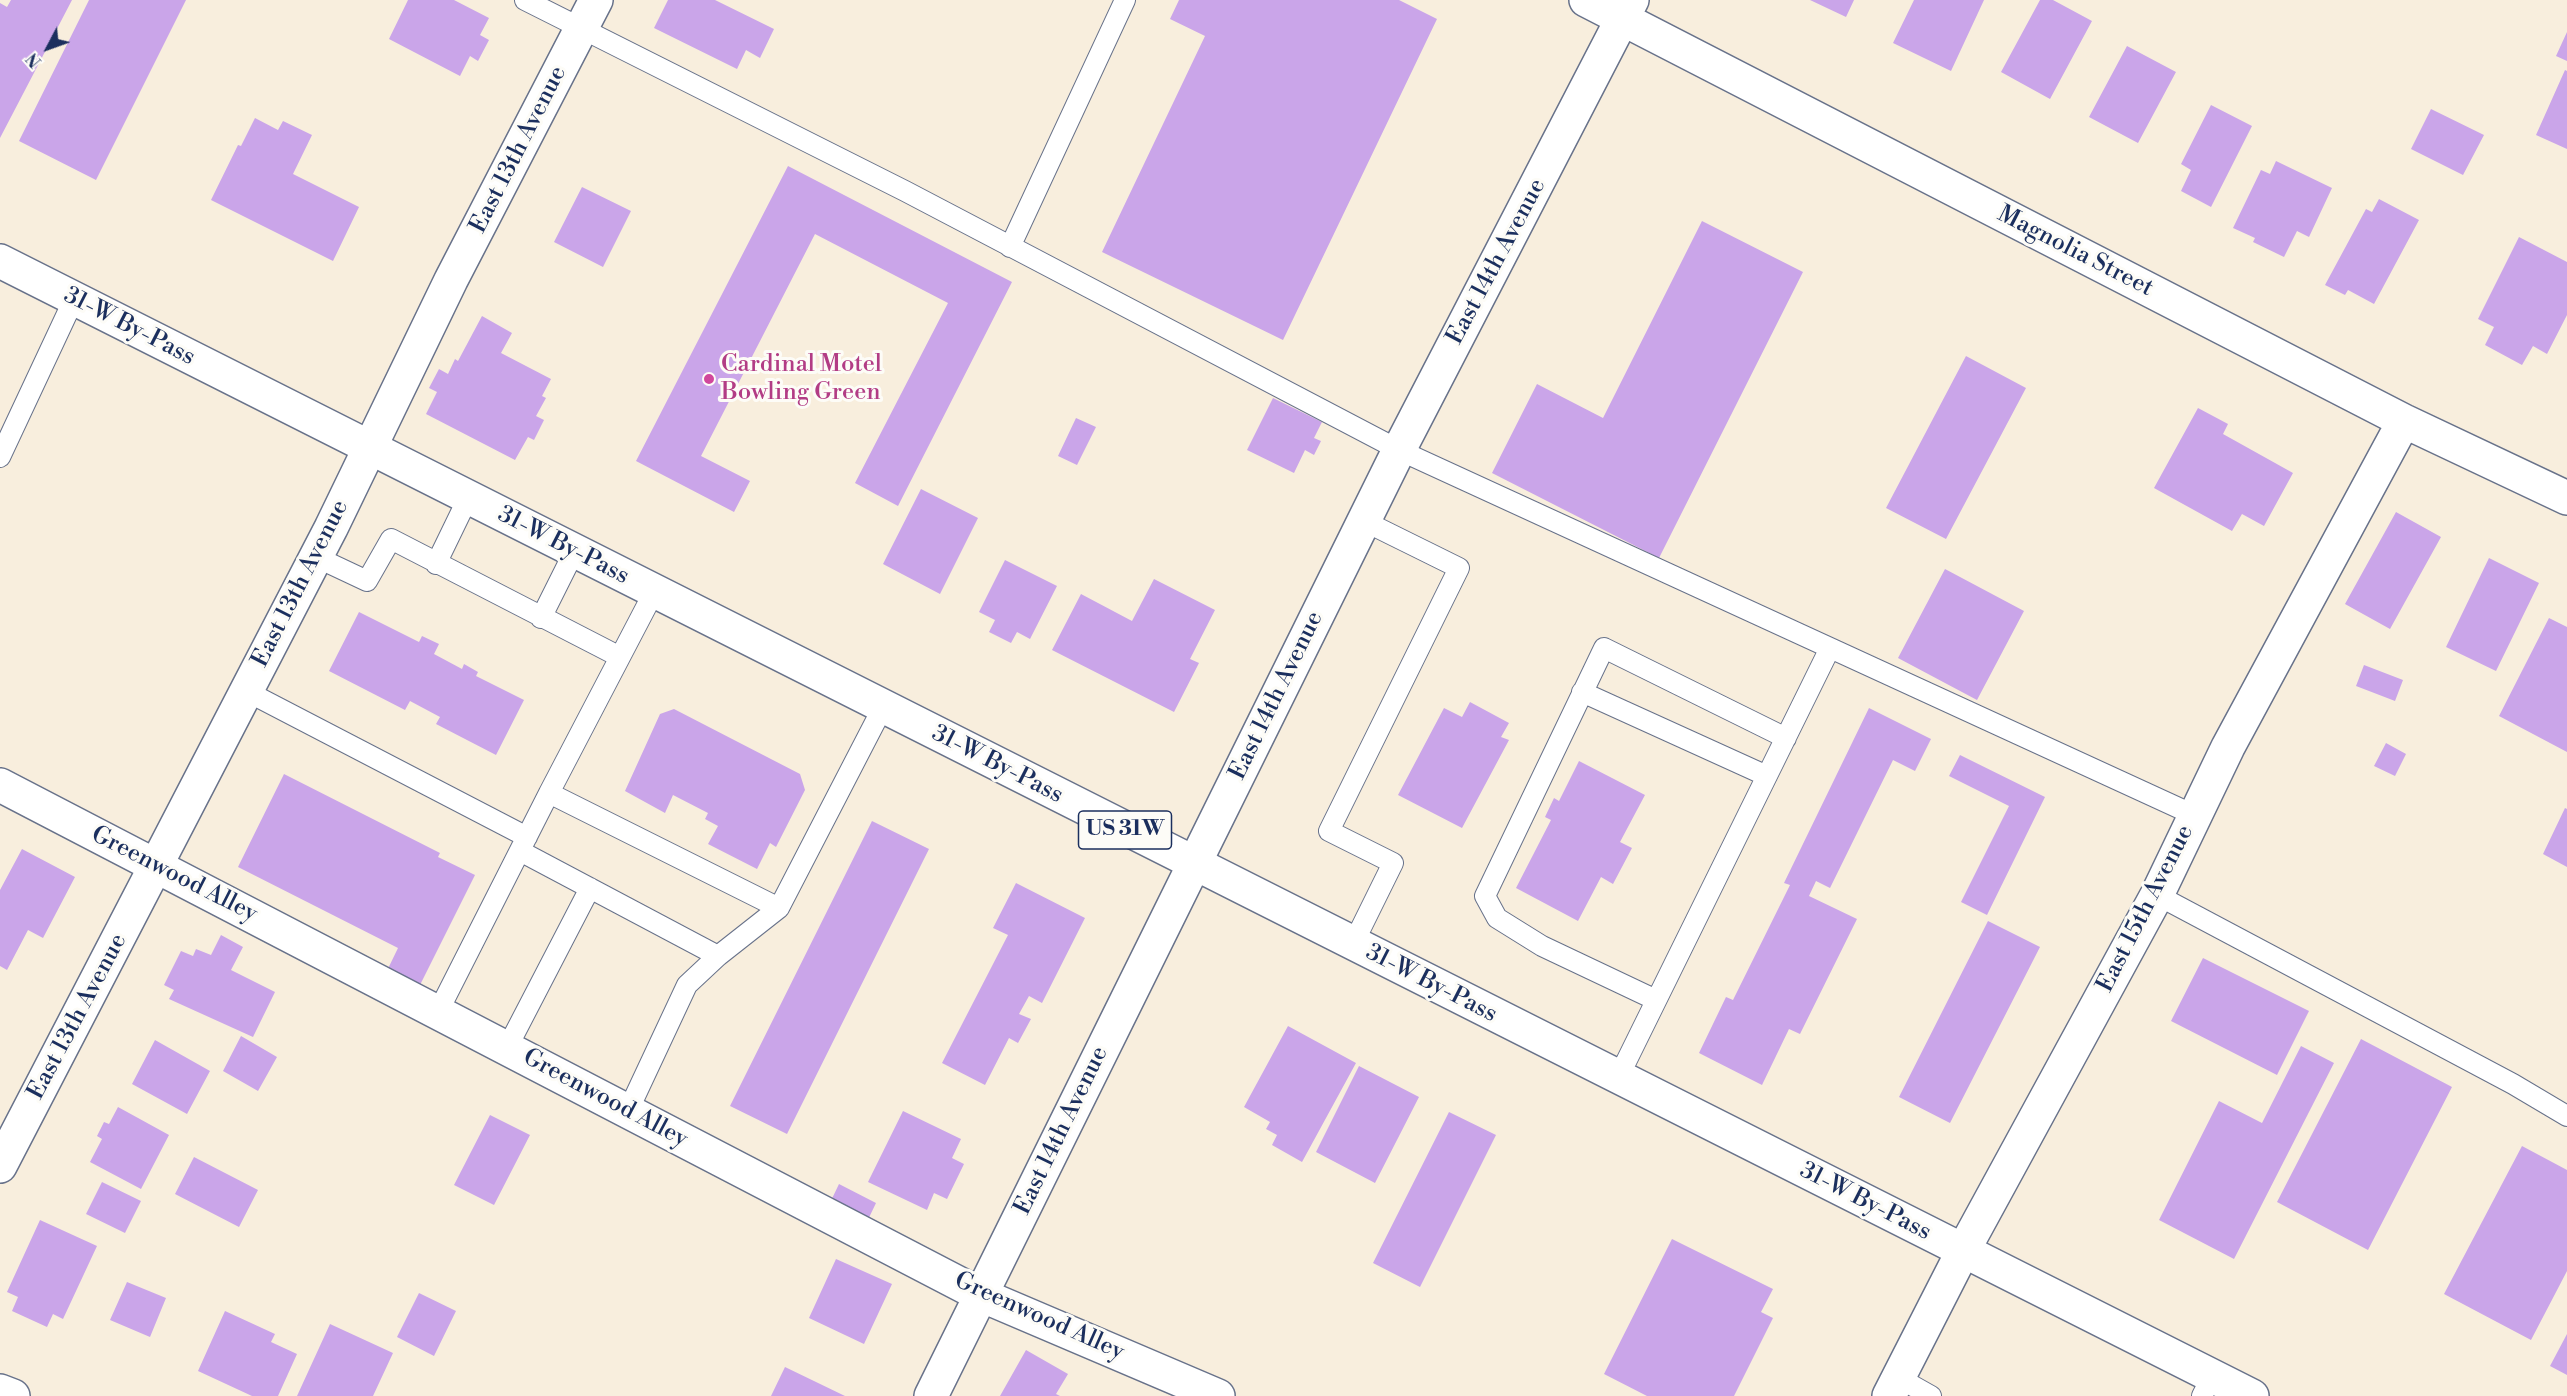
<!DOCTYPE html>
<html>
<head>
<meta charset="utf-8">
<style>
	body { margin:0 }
	#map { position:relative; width:2567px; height:1396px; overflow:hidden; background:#f8eedd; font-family:"Libre Bodoni",serif }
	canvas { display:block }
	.north { position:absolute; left:18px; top:18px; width:60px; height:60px; -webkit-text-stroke:4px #fdfcf7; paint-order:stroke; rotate:229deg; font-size:16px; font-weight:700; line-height:24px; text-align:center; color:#1b2f5e }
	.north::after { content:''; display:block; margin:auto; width:21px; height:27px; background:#1b2f5e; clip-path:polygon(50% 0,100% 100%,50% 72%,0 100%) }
</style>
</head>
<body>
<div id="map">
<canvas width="2567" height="1396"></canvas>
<div class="north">N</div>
</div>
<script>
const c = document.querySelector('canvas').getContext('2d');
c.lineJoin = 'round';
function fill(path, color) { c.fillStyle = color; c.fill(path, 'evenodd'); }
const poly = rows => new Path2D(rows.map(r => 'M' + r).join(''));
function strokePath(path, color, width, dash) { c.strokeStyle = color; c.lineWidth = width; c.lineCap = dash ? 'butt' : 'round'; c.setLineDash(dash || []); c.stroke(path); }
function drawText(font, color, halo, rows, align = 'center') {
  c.font = font + ' "Libre Bodoni",serif'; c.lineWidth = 6; c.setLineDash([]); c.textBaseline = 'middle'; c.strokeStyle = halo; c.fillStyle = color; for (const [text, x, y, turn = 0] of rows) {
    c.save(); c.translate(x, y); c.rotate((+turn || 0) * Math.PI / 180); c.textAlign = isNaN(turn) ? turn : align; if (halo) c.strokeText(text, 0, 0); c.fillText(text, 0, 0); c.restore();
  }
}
fill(poly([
	[11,0,72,0,0,138,0,3,7,7],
	[89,0,186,0,96,180,19,141],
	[408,0,454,0,489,18,480,35,489,40,478,61,470,56,460,76,389,39],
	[668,0,715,0,774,29,760,58,746,50,737,69,654,28],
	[1179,0,1399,0,1437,19,1283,340,1102,252,1205,36,1170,19],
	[1810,0,1854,0,1846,17],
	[1914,0,1984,0,1951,71,1893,43],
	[2040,0,2053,0,2092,21,2050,99,2001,72],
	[2567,32,2567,61,2556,56],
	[2127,46,2176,72,2138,143,2089,117],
	[2565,70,2567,71,2567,149,2536,135],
	[2211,105,2252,126,2211,207,2181,191,2191,170,2181,164],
	[2431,109,2484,135,2463,175,2411,149],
	[255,118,278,130,283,121,312,135,293,174,359,207,333,261,211,200,238,145,241,146],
	[2276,161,2332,188,2309,237,2297,231,2284,257,2253,242,2255,238,2233,228,2261,170,2270,174],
	[788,166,1012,282,898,506,855,483,948,303,815,234,701,456,750,481,734,512,636,461],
	[582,187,631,211,603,267,554,242],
	[2379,199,2419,220,2374,304,2348,290,2345,295,2325,285,2366,209,2372,212],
	[1702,221,1803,272,1659,558,1492,473,1537,384,1603,418],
	[2519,237,2567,262,2567,315,2547,354,2533,346,2522,365,2485,345,2494,327,2478,319],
	[482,316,512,333,501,353,551,379,542,396,546,398,536,416,544,420,534,440,528,437,515,460,426,414,437,392,429,388,439,369,448,374,455,359,458,361],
	[1966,356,2026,388,1946,539,1886,508],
	[1273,398,1322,422,1314,438,1321,441,1314,455,1305,450,1294,473,1247,450],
	[2198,408,2228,424,2223,434,2293,473,2264,526,2242,514,2232,531,2154,488],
	[1076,418,1096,427,1077,465,1058,456],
	[921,489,978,518,940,594,883,564],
	[2396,512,2441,537,2390,629,2345,604],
	[2489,558,2539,583,2496,671,2446,647],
	[1005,560,1057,586,1030,639,1017,632,1011,643,989,632,995,620,979,612],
	[1945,569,2024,611,1977,700,1898,658],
	[1154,579,1215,610,1190,659,1199,663,1174,712,1052,650,1081,594,1132,621],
	[359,612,419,642,422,636,439,644,434,654,462,669,464,664,478,672,476,676,524,700,496,755,436,724,440,717,410,701,405,710,329,671],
	[2549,618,2567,627,2567,752,2499,716],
	[2364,665,2403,680,2395,701,2356,686],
	[1470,702,1509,723,1501,737,1509,740,1462,828,1398,795,1444,708,1462,717],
	[1869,708,1931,739,1915,771,1893,760,1830,888,1816,881,1809,896,1857,919,1800,1034,1789,1029,1762,1085,1699,1053,1726,997,1733,1000,1790,885,1784,883],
	[674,709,800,774,805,790,776,847,770,843,757,869,708,844,718,826,705,819,708,813,673,795,665,813,625,791,660,714],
	[2386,743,2406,754,2395,776,2374,766],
	[1960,755,2045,797,1987,915,1961,902,2009,806,1949,776],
	[1579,761,1645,795,1620,842,1632,848,1613,884,1601,877,1578,921,1516,888,1551,820,1545,817,1554,798,1559,801],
	[284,774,440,853,438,857,475,875,414,997,382,981,398,948,238,867],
	[2565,808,2567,809,2567,867,2543,854],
	[872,821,929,849,787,1134,730,1106],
	[22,849,75,877,43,938,28,930,7,970,0,966,0,890],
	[1016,883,1085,918,1042,1003,1029,996,1019,1014,1031,1019,1018,1043,1009,1038,985,1085,942,1063,1008,935,993,928],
	[1988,921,2040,947,1950,1123,1899,1097],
	[221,935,243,947,231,970,275,992,253,1037,169,999,174,990,164,985,181,951,193,956,196,949,211,955],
	[2203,958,2309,1011,2277,1075,2171,1021],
	[1288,1026,1356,1063,1302,1162,1272,1145,1277,1135,1266,1129,1270,1122,1244,1107],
	[241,1036,277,1057,258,1091,223,1071],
	[2361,1039,2452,1087,2368,1250,2277,1202],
	[155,1040,210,1071,187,1114,132,1084],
	[2301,1046,2334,1063,2234,1259,2159,1220,2219,1101,2262,1123],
	[1359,1066,1419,1097,1375,1183,1316,1152],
	[118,1107,169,1135,141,1189,90,1162,102,1139,97,1136,104,1122,109,1124],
	[903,1111,961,1139,952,1158,964,1164,947,1199,934,1193,927,1210,868,1182],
	[1449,1112,1496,1135,1420,1287,1373,1263],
	[490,1115,530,1135,494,1205,454,1185],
	[2522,1146,2567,1170,2567,1271,2531,1340,2444,1294],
	[194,1157,258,1190,239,1227,175,1194],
	[102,1182,141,1201,125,1233,86,1214],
	[839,1184,876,1203,864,1228,827,1209],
	[40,1220,97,1246,63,1319,53,1314,47,1327,12,1311,18,1297,7,1292],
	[1672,1239,1773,1289,1761,1312,1773,1318,1734,1396,1647,1396,1604,1374],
	[836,1259,892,1284,864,1344,809,1318],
	[127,1282,166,1298,150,1337,110,1320],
	[419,1293,456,1311,434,1356,397,1337],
	[225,1311,275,1334,271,1342,297,1354,278,1396,252,1396,198,1371],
	[330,1324,393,1353,373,1396,297,1396],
	[2567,1334,2567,1375,2550,1366],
	[1026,1350,1068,1374,1056,1394,1060,1396,1000,1396],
	[785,1367,845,1396,771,1396]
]), '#caa5e9');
const lane = poly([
	[525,0,905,191,1399,450,2194,815],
	[1010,247,1125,0],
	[0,457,74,299],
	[316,557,367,581,391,539,620,657],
	[436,564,468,498],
	[654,592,549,793,779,908,883,707],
	[541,618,574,552],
	[246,691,527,837],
	[1582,692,1767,776],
	[520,851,718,956],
	[2157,895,2513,1084,2567,1116],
	[1353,944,1393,863,1329,831,1459,568,1364,521],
	[1656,1000,1542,946,1497,918,1485,896,1604,648,1786,738],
	[438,1012,549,793],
	[507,1048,590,888],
	[1618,1078,1830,648],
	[628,1111,687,985,718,956,779,908],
	[1899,1378,1931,1396],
	[2202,1396,2212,1376]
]);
const street = poly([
	[1586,0,2404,421,2567,498],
	[0,785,981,1295,1218,1396],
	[0,1166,331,528,451,280,596,0],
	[0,1391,13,1396],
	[931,1396,1399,450,1632,0],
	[1889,1396,1963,1251,2157,895,2228,747,2404,421]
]);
const primary = poly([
	[0,261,2252,1396]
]);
strokePath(lane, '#68728a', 22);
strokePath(street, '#68728a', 36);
strokePath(primary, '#68728a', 36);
strokePath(lane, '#fff', 20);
strokePath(street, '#fff', 33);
strokePath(primary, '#fff', 33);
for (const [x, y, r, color] of [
	[709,379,6,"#d1479c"]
]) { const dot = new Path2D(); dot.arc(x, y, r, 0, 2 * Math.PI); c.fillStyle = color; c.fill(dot); strokePath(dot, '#fdfcf7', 2); }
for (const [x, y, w] of [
	[1125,830,93]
]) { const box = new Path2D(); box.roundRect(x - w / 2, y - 19, w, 38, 4.5); c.fillStyle = '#fdfcf7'; c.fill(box); strokePath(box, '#1b2f5e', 1.5); }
drawText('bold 22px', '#1b2f5e', null, [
	["US 31W",1125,830]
]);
drawText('24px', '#1b2f5e', '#fdfcf7', [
	["East 13th Avenue",519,150,-63],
	["Magnolia Street",2075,252,27],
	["East 14th Avenue",1497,262,-62],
	["31-W By-Pass",129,327,27],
	["31-W By-Pass",563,546,27],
	["East 13th Avenue",301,584,-63],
	["East 14th Avenue",1277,696,-64],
	["31-W By-Pass",997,765,27],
	["Greenwood Alley",174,875,27],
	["East 15th Avenue",2146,909,-63],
	["31-W By-Pass",1431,984,27],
	["East 13th Avenue",78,1017,-62],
	["Greenwood Alley",605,1099,28],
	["East 14th Avenue",1062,1131,-64],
	["31-W By-Pass",1865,1202,27],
	["Greenwood Alley",1039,1317,24]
]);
drawText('24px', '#b23c85', '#fdfcf7', [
	["Cardinal Motel",721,365],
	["Bowling Green",721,393]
], 'left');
</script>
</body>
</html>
